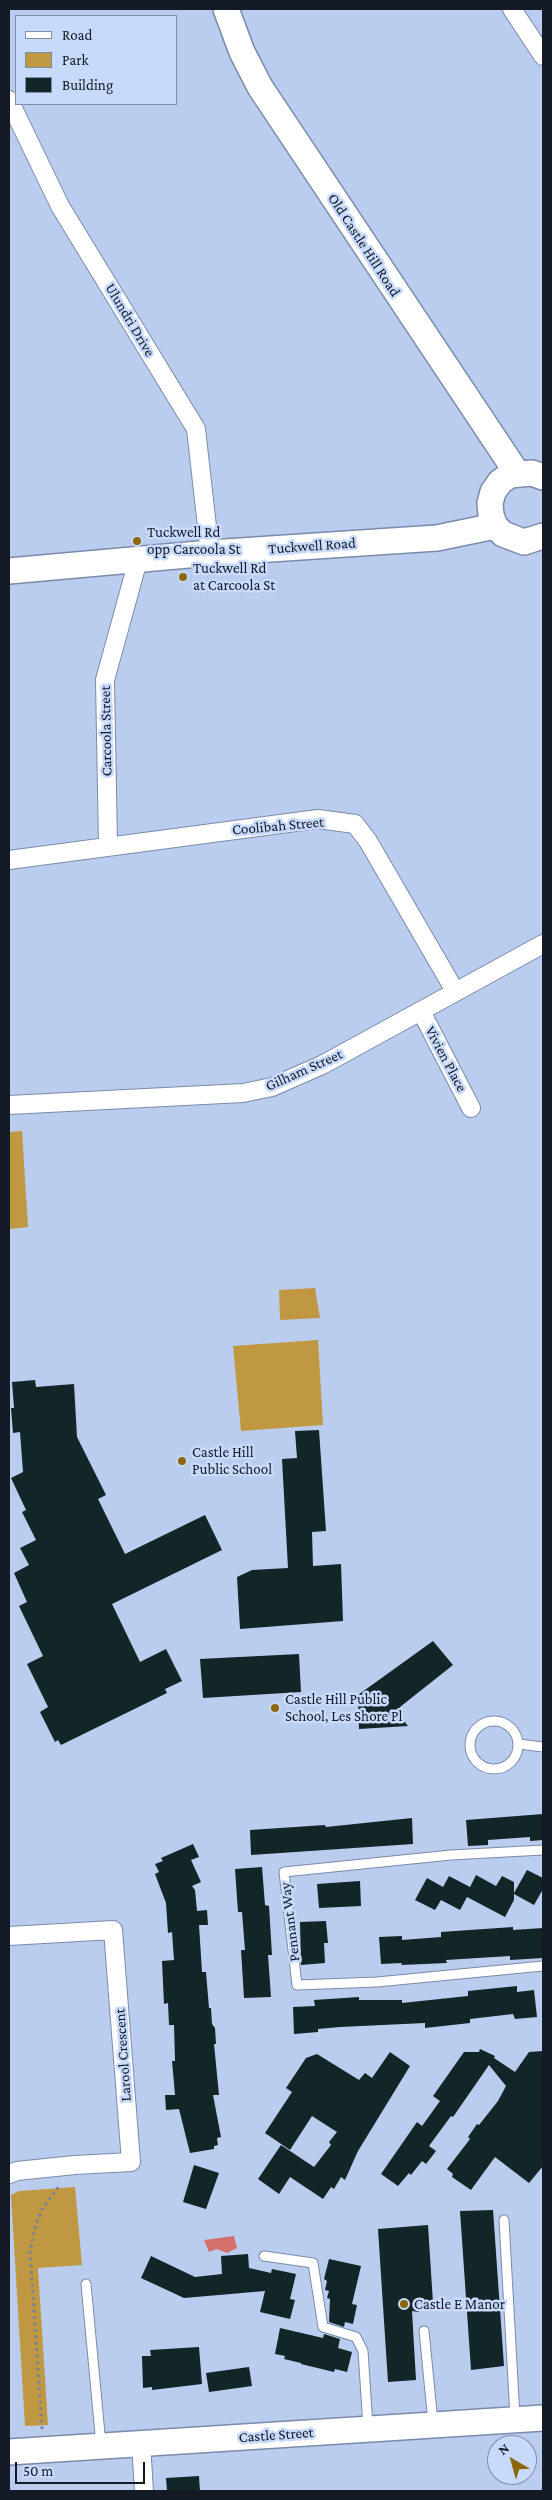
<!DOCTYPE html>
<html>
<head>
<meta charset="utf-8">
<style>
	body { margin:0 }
	#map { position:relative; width:552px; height:2500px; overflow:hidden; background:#bbcdef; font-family:"Crimson Pro",serif }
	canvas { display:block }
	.frame { position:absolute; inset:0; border:10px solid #131925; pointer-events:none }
	.legend { position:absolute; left:15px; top:15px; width:162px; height:90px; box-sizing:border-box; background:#c8dafc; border:1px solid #808da6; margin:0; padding:6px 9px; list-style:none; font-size:15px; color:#131925 }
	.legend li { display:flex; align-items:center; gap:10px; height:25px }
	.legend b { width:25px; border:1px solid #808da6 }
	.north { position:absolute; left:487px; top:2435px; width:50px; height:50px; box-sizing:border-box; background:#c8dafc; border:1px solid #808da6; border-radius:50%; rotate:322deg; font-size:14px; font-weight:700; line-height:20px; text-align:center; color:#131925 }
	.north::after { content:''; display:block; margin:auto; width:18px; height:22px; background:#8c6809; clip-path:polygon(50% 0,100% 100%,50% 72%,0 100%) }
	.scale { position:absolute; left:15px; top:2462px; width:130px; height:22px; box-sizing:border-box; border:2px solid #131925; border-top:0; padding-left:6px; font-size:15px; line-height:18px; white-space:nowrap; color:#131925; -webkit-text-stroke:4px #c8dafc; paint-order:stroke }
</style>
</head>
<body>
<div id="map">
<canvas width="552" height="2500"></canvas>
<div class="frame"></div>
<ul class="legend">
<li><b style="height:6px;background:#fff"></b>Road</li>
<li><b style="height:14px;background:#c09842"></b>Park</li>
<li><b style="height:14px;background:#122527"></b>Building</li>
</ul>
<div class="north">N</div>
<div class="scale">50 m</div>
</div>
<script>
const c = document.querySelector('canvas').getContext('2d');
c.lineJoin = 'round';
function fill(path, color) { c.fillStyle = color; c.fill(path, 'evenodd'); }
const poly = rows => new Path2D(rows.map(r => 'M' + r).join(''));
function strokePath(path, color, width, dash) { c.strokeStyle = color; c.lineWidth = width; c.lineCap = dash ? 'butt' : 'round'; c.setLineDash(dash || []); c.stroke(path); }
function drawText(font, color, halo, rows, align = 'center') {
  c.font = font + ' "Crimson Pro",serif'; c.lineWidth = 5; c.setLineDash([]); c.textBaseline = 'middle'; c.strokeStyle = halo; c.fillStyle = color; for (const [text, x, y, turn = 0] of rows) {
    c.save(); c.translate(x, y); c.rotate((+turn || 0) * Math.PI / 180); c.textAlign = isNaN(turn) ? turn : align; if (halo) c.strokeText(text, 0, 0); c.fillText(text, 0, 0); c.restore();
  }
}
fill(poly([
	[22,1131,28,1227,9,1229,9,1132],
	[315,1288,320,1318,280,1320,279,1290],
	[318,1340,323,1425,241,1431,233,1346],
	[75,2187,82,2265,38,2268,48,2425,25,2426,11,2195,19,2191]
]), '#c09842');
fill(poly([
	[234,2236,237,2248,227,2253,217,2249,209,2252,204,2240]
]), '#d2706c');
fill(poly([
	[35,1380,36,1387,74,1384,77,1437,106,1495,98,1499,125,1554,205,1515,222,1550,112,1604,140,1662,166,1649,182,1681,165,1689,167,1693,61,1745,58,1740,55,1742,40,1712,48,1707,27,1664,43,1656,19,1606,27,1602,14,1573,29,1565,20,1548,36,1540,22,1512,26,1510,11,1478,23,1472,20,1432,13,1433,11,1408,14,1408,12,1382],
	[319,1430,326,1531,312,1532,313,1566,341,1564,343,1621,240,1629,237,1577,252,1570,288,1568,282,1459,297,1458,295,1431],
	[433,1641,453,1665,400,1707,404,1712,399,1715,408,1726,359,1729,358,1695],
	[299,1654,301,1692,203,1698,200,1659],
	[543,1814,543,1840,530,1841,530,1837,488,1840,488,1845,468,1846,466,1820],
	[412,1818,413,1844,251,1855,250,1830,325,1825,326,1827],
	[193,1844,199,1857,191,1860,201,1882,192,1886,195,1890,197,1911,207,1910,208,1925,199,1925,202,1972,206,1972,209,2008,211,2008,212,2024,215,2028,216,2044,214,2044,219,2095,213,2095,221,2137,217,2138,218,2145,214,2146,214,2149,190,2153,179,2109,166,2110,165,2095,175,2095,172,2061,175,2061,174,2025,169,2025,168,2003,164,2004,162,1961,174,1960,172,1932,168,1933,166,1903,155,1874,159,1872,155,1864,163,1861,161,1858],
	[262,1867,265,1905,269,1906,272,1955,268,1955,271,1997,244,1998,241,1950,245,1950,242,1912,238,1912,235,1869],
	[527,1870,543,1878,543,1889,534,1905,514,1894,514,1900,505,1917,467,1897,460,1910,441,1900,435,1910,415,1900,427,1878,443,1887,449,1876,470,1887,476,1875,496,1886,502,1876,514,1882,514,1893],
	[360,1881,361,1906,319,1908,317,1884],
	[326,1921,328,1943,324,1943,325,1963,301,1965,300,1922],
	[513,1927,513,1930,543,1928,543,1958,510,1960,510,1956,446,1960,447,1963,401,1965,402,1963,381,1964,379,1937,402,1936,402,1940,441,1937,441,1932],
	[517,1986,517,1992,534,1990,537,2017,515,2019,513,2014,470,2019,470,2023,425,2028,425,2023,340,2027,318,2029,318,2032,294,2034,293,2007,315,2006,314,2000,359,1997,359,2000,402,2000,402,2003,468,1996,468,1991],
	[480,2049,495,2056,494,2058,515,2072,529,2052,543,2051,543,2166,529,2183,495,2157,471,2190,452,2177,453,2174,447,2169,470,2139,468,2137,477,2124,479,2125,498,2101,506,2086,489,2065,453,2117,451,2116,429,2146,436,2151,426,2164,422,2161,411,2175,409,2173,398,2186,381,2174,417,2122,422,2126,440,2101,433,2096,464,2052,479,2052],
	[390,2052,410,2066,358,2151,345,2180,341,2177,334,2189,331,2187,323,2199,290,2177,279,2194,258,2179,281,2145,314,2167,331,2145,329,2142,337,2132,312,2116,290,2150,265,2133,292,2092,286,2088,306,2058,317,2054,359,2080,365,2073,372,2078],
	[194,2165,219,2173,206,2209,183,2202],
	[493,2210,504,2366,471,2370,460,2211],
	[428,2225,433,2303,418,2304,419,2312,412,2311,416,2380,388,2382,378,2229],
	[248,2254,249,2268,271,2273,272,2269,296,2274,290,2299,295,2300,290,2319,260,2312,265,2291,184,2298,141,2278,151,2256,195,2277,222,2274,221,2256],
	[329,2259,361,2266,352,2304,357,2305,353,2324,345,2322,344,2327,329,2322,330,2299,327,2298,329,2291,325,2290,327,2281,324,2279],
	[280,2328,323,2338,324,2334,340,2339,338,2348,352,2352,347,2372,335,2369,334,2372,301,2364,301,2363,284,2359,285,2356,275,2354],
	[199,2347,202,2384,152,2390,152,2387,143,2388,142,2356,151,2356,150,2350],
	[249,2367,252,2386,209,2392,206,2373],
	[199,2476,200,2491,167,2491,166,2478]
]), '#122527');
const lane = poly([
	'470 1745a24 24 0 1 1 48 0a24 24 0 1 1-48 0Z',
	[519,1744,543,1747],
	[543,1850,451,1855,284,1872,297,1985,377,1982,543,1966],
	[504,2220,515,2417],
	[264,2256,313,2263,323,2327,356,2337,363,2351,368,2427],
	[86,2284,101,2445],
	[424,2331,433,2422]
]);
const street = poly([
	[512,9,543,56],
	[9,100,60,206,196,429,210,553],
	[108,846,105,680,138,560],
	[9,860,318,819,355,824,368,841,455,991],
	[421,1011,471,1108],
	[9,1105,243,1093,272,1087,324,1064,543,944],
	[9,1936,113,1930,131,2162,75,2165,17,2171,9,2174],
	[141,2444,144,2491]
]);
const secondary = poly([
	[226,9,242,52,260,87,517,473],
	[543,477,532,473,510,475,500,482,493,492,490,503,491,515,495,526,503,534,524,542,543,536],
	[9,571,210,553,437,538,495,526],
	[9,2452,543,2418]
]);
strokePath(lane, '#7a8aaa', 11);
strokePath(street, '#7a8aaa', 20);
strokePath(secondary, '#7a8aaa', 28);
strokePath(poly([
	[42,2429,30,2251,36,2224,43,2207,61,2184]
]), '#75829b', 3, [2.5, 4]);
strokePath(lane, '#fff', 9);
strokePath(street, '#fff', 18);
strokePath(secondary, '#fff', 25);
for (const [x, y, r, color] of [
	[137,541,5,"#8c6809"],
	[183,577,5,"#8c6809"],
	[182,1461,5,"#8c6809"],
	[275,1708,5,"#8c6809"],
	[404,2304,5,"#8c6809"]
]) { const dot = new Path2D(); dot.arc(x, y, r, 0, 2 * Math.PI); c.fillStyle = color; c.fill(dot); strokePath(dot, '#c8dafc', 2); }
drawText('15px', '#131925', '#c8dafc', [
	["Old Castle Hill Road",364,245,57],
	["Ulundri Drive",130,320,59],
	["Tuckwell Road",312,546,-4],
	["Carcoola Street",106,731,-91],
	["Coolibah Street",278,826,-5],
	["Vivien Place",446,1059,62],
	["Gilham Street",304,1070,-24],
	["Pennant Way",290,1922,-97],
	["Larool Crescent",123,2055,-94],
	["Castle Street",276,2435,-4]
]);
drawText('15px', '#131925', '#c8dafc', [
	["Tuckwell Rd",147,532],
	["opp Carcoola St",147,549],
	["Tuckwell Rd",193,568],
	["at Carcoola St",193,585],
	["Castle Hill",192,1452],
	["Public School",192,1469],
	["Castle Hill Public",285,1699],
	["School, Les Shore Pl",285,1716],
	["Castle E Manor",414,2304]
], 'left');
</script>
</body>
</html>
